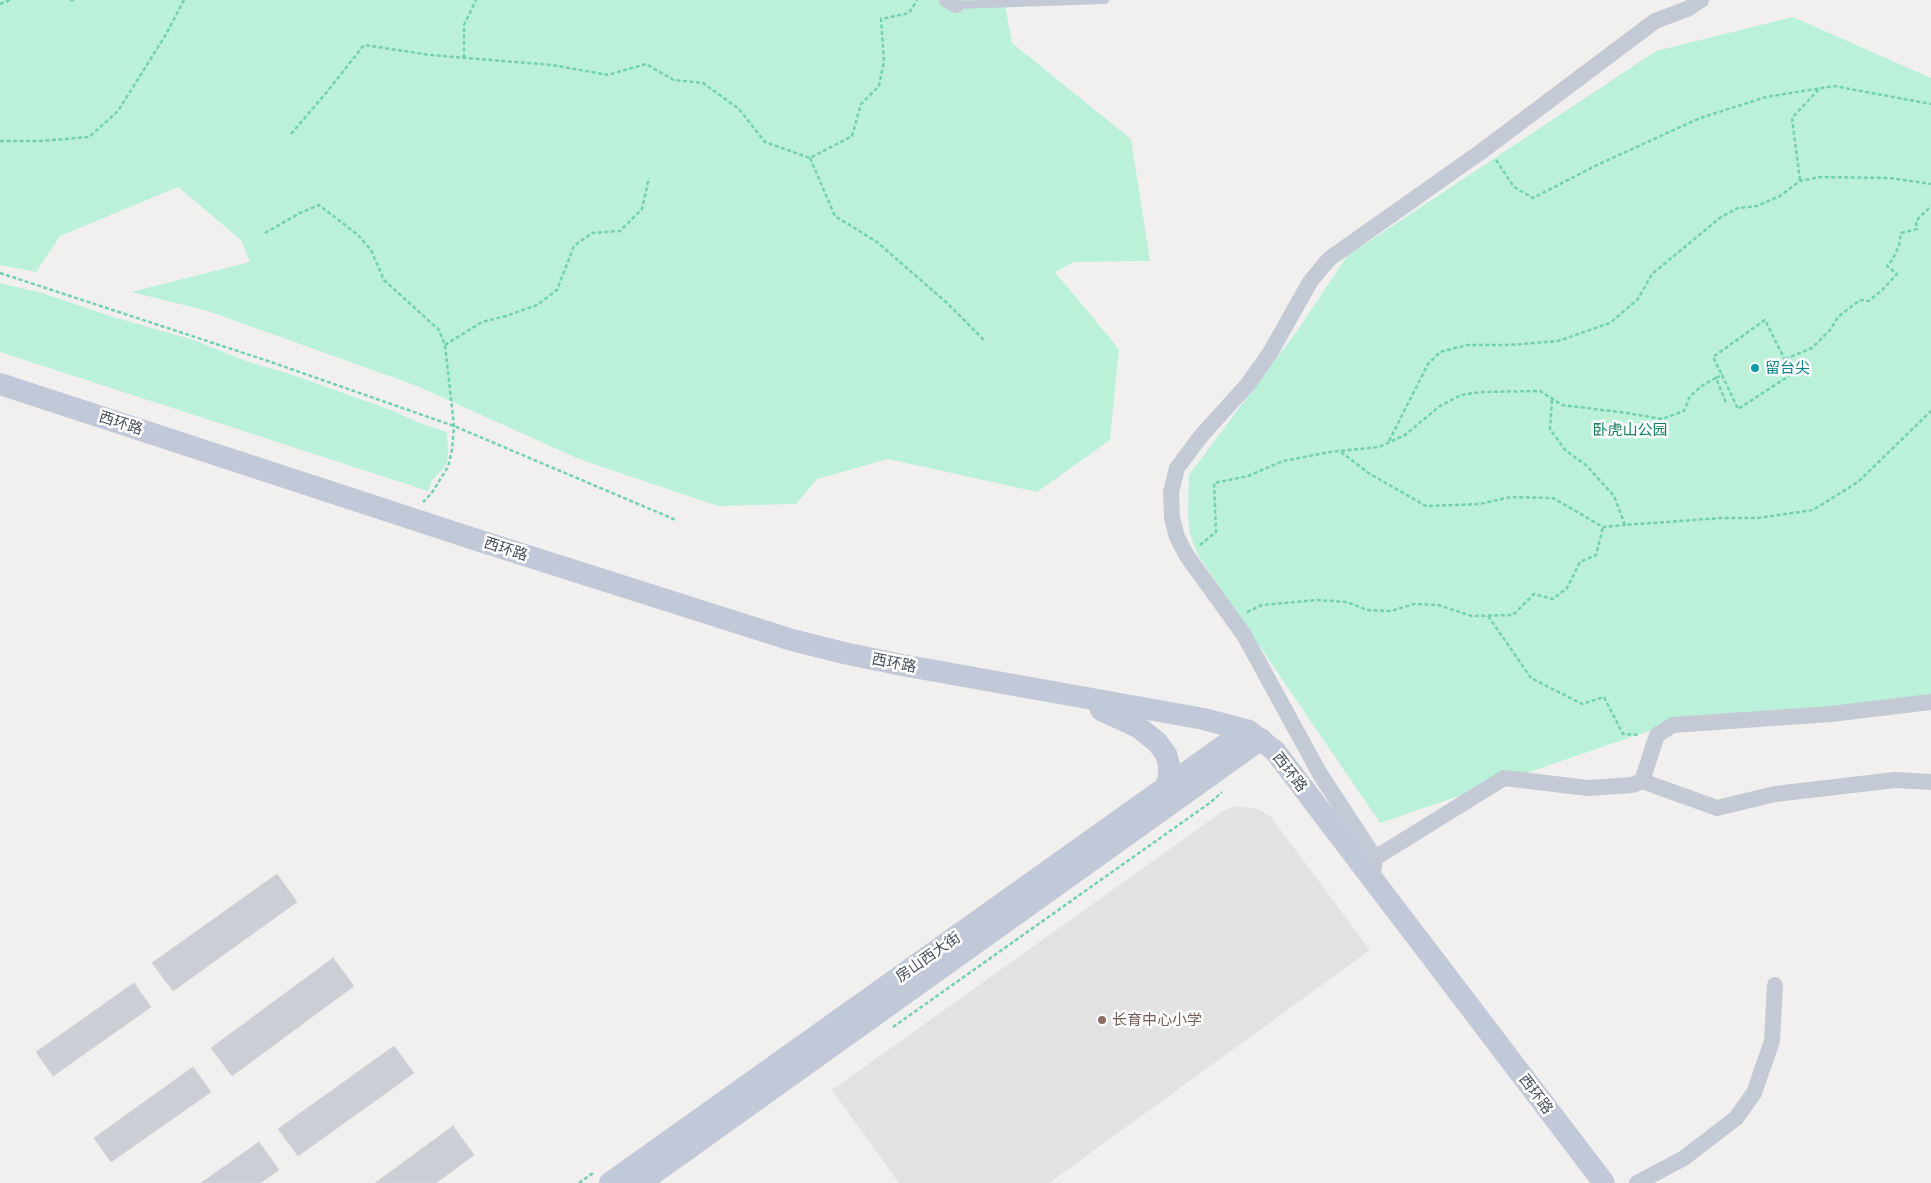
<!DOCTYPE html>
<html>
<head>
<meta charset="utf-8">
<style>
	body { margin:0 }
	canvas { display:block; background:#f2f0ef }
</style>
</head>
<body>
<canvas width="1931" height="1183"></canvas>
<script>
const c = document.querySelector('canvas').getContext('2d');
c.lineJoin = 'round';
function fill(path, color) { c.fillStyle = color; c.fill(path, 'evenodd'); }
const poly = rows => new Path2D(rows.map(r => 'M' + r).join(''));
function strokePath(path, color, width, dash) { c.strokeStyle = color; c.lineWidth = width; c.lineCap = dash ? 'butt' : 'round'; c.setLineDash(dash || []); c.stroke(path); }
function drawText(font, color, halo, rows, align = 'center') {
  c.font = font + ' Ubuntu,"Noto Sans SC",sans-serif'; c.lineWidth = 5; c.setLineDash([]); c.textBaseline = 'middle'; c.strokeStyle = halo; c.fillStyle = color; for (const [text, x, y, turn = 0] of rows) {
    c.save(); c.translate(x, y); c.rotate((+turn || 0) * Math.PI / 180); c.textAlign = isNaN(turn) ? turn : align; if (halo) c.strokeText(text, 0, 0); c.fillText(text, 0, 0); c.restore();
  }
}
fill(poly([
	[1235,806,1258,809,1271,817,1370,950,1049,1183,899,1183,832,1090,1223,811]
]), '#e3e1e1');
fill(poly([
	[0,0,1004,0,1012,43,1131,139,1150,261,1074,262,1055,272,1119,349,1110,440,1037,492,888,459,817,479,796,504,718,506,579,459,417,386,208,311,131,292,250,262,241,240,178,187,60,236,36,272,0,265],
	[1793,17,1931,78,1931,700,1649,731,1380,823,1199,557,1190,535,1188,517,1189,475,1297,331,1347,256,1656,51],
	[0,283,42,293,113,317,194,340,246,361,296,376,388,409,425,425,447,432,448,450,447,462,443,469,432,480,428,491,0,352]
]), '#bcf1d9');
const building = poly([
	[277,874,297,902,173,991,152,963,277,874],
	[333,958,354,986,232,1076,211,1048,333,958],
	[134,983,151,1007,53,1076,36,1052,134,983],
	[394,1046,414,1073,298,1156,278,1129,394,1046],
	[193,1067,211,1092,111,1162,94,1138,193,1067],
	[453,1126,474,1155,436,1183,375,1183,453,1126],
	[259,1142,279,1170,260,1183,201,1183,259,1142]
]);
fill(building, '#cbced5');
strokePath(building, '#d3d4db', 1);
strokePath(poly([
	[70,0,75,0],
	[0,4,10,0],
	[464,58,464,25,476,0],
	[291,134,326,93,364,45,430,55,552,65,608,75,646,64,674,80,703,83,739,109,765,142,810,158,852,136,861,104,879,86,884,61,881,19,909,13,917,0],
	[0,141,40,141,89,137,118,111,165,36,184,0],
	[810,158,835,216,877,242,947,303,984,340],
	[1496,160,1514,187,1533,198,1597,165,1700,118,1766,97,1834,86,1931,104],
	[1800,180,1792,118,1819,89],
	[265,233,300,213,319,205,358,235,371,250,384,280,439,330,445,345,454,426,452,450,448,467,431,494,423,502],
	[0,273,268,361,454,426,676,520],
	[445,345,482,322,506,316,537,305,557,290,574,246,592,233,620,231,642,209,649,178],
	[1785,359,1812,348,1830,330,1838,317,1860,300,1869,301,1882,290,1897,274,1887,266,1893,259,1899,245,1901,233,1917,229,1916,221,1931,206],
	[1716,378,1722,375,1738,409,1792,374,1765,320,1713,357,1722,375],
	[1552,400,1550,429,1565,450,1587,466,1614,496,1625,525,1721,518,1758,518,1813,510,1858,482,1931,411],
	[1389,441,1428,364,1440,352,1467,345,1509,345,1558,341,1610,323,1638,299,1652,274,1721,217,1738,208,1757,206,1780,196,1800,181,1820,177,1890,178,1931,184],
	[1341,452,1370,474,1426,506,1480,504,1511,497,1553,498,1603,527,1625,525],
	[1200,545,1216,532,1214,483,1248,476,1283,461,1330,452,1379,447,1405,435,1440,406,1461,395,1481,392,1540,391,1562,405,1627,413,1662,419,1684,411,1690,396,1703,385,1716,378,1726,403],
	[1247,612,1262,605,1317,600,1347,602,1367,610,1391,611,1414,604,1438,605,1472,616,1513,615,1534,594,1553,599,1567,588,1580,562,1596,555,1603,527],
	[1488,616,1531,678,1582,704,1604,697,1623,734,1640,735],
	[893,1027,1211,802,1222,792],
	[579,1183,593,1173]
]), '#72d1b1', 2.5, [4, 2.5]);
strokePath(poly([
	[956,5,1105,0]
]), '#c3c9d5', 8);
strokePath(poly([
	[947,0,956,5],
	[1642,781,1717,808,1775,794,1895,780,1931,782],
	[1375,858,1504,778,1588,788,1632,785,1642,781,1657,735,1673,725,1831,714,1931,702],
	[1372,880,1375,858,1320,774,1244,635,1187,556,1177,537,1172,518,1171,492,1177,468,1201,436,1248,384,1270,353,1310,282,1329,259,1482,151,1655,21,1687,9,1701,0],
	[1637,1183,1684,1158,1736,1118,1754,1093,1772,1041,1775,985]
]), '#c3c9d5', 16);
strokePath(poly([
	[0,384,474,539,792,640,844,653,902,665,1204,719,1249,731,1275,751,1604,1183],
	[1101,710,1138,727,1157,742,1166,754,1169,765,1169,777,1165,788],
	[610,1183,1246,730],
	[640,1183,1261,739]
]), '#c1c9d9', 22);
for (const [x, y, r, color] of [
	[1755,368,5,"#0f9aa8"],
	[1102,1020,5,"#8d6e63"]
]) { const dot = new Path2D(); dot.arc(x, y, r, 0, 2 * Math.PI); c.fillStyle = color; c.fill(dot); strokePath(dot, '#fff', 2); }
drawText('15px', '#0d838f', '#fff', [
	["留台尖",1765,368]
], 'left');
drawText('15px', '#474f5e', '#fff', [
	["西环路",121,423,18],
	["西环路",506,549,18],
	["西环路",894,663,11],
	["西环路",1290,772,52],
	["房山西大街",928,957,-35],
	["西环路",1536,1094,53]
]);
drawText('15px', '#13845d', '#fff', [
	["卧虎山公园",1630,430]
]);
drawText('15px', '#785e54', '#fff', [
	["长育中心小学",1112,1020]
], 'left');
</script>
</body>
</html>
